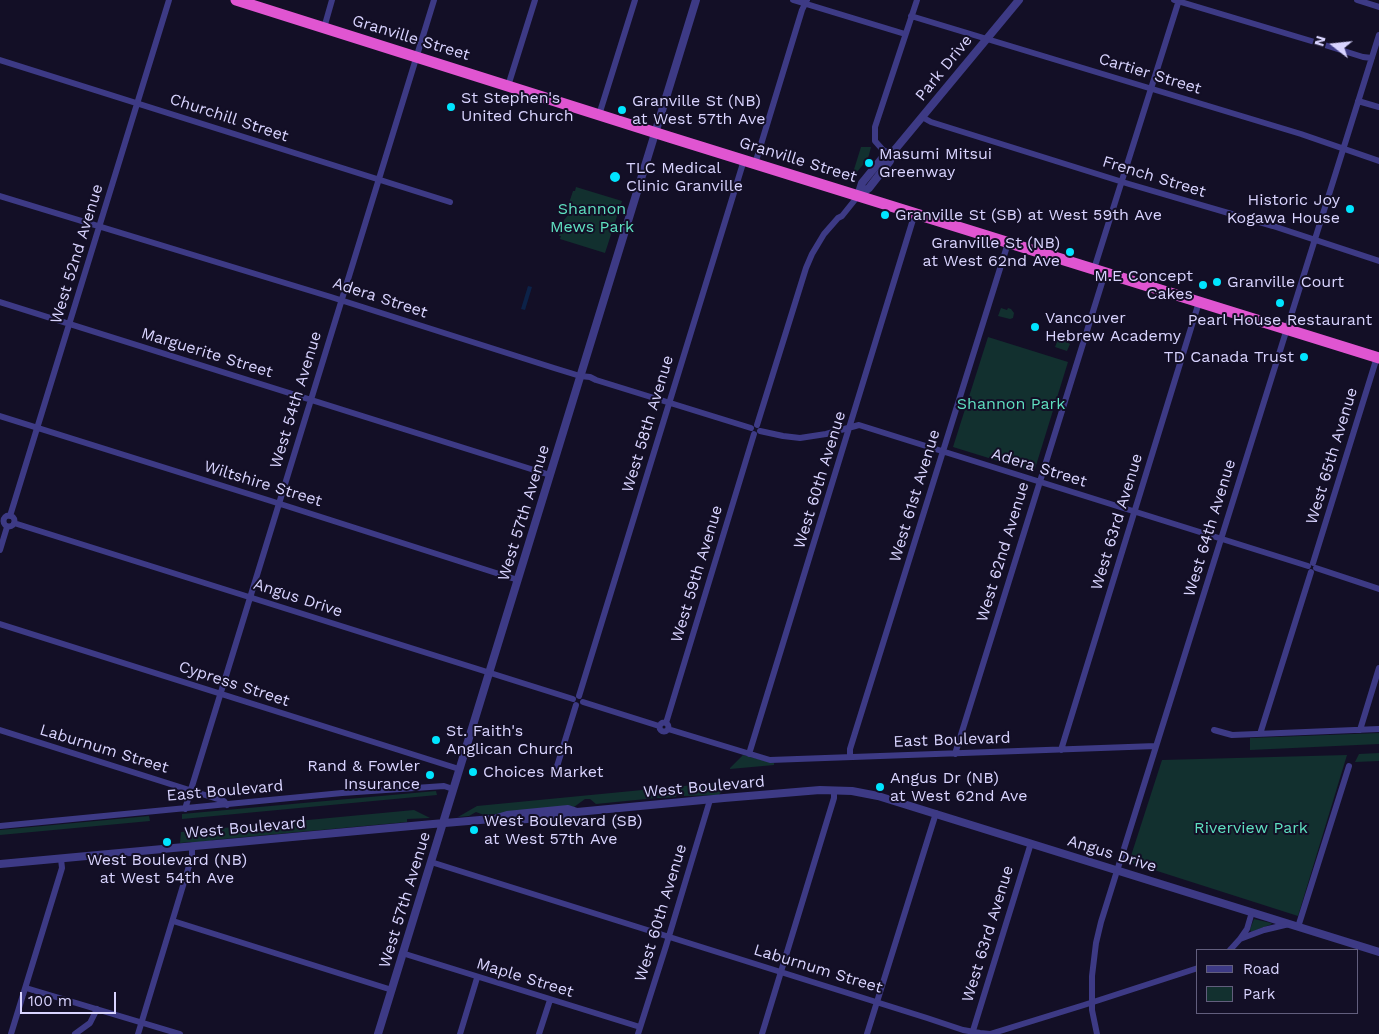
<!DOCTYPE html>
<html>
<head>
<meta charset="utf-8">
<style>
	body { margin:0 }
	#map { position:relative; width:1379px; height:1034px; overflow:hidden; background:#130f26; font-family:"Work Sans",sans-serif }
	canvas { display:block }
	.legend { position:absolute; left:1196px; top:949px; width:162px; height:65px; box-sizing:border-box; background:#130f26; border:1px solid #625e7d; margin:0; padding:6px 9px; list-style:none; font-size:15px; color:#d9d4ff }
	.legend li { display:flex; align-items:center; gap:10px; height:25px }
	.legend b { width:25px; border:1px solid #625e7d }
	.north { position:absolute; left:1309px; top:20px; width:50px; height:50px; -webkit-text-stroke:4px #130f26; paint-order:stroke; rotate:286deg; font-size:14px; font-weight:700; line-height:20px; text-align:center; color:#d9d4ff }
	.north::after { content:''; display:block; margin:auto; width:18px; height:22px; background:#d9d4ff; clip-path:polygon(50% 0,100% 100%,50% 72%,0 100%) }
	.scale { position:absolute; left:20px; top:992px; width:96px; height:22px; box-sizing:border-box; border:2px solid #d9d4ff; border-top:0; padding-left:6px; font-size:15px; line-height:18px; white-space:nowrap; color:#d9d4ff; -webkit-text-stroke:4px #130f26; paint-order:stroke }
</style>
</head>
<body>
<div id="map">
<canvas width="1379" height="1034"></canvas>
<ul class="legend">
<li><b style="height:6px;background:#3d3a85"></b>Road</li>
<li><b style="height:14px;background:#12302f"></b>Park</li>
</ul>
<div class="north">N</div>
<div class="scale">100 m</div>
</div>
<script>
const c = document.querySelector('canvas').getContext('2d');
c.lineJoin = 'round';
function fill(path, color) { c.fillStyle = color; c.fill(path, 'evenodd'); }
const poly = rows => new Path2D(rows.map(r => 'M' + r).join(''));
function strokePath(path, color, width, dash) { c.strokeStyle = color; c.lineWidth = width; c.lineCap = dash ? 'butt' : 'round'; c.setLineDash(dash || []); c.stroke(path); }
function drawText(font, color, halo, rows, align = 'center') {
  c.font = font + ' "Work Sans",sans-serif'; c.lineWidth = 4; c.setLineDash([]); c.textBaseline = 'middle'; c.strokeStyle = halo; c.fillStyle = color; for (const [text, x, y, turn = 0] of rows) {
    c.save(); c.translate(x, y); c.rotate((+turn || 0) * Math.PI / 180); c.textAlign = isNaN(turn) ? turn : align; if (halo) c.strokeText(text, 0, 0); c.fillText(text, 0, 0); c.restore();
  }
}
fill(poly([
	[861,147,871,147,869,155,867,160,851,179],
	[576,187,622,201,605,253,560,239,561,236,559,236,564,220,569,214,568,206,573,191,575,191],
	[1001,308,1007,310,1008,308,1011,309,1014,313,1013,318,1010,319,998,316],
	[988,337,1068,362,1034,472,953,447],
	[1059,337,1070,344,1067,351,1055,347],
	[1379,733,1379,744,1250,750,1250,738],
	[1379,753,1379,761,1355,762,1359,754],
	[743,755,774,763,774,765,730,769,730,768],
	[1347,755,1298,916,1129,862,1162,760],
	[725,782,723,789,719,795,684,796,684,793,677,794,676,797,662,798,656,798,596,804,590,799,585,799,574,807,484,815,476,812,469,816,458,817,477,806],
	[436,791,437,795,182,819,182,814],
	[414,810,430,818,407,819,407,822,213,840,210,841,193,843,190,842,180,843,181,832],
	[149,816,150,821,0,835,0,830],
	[1254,919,1271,923,1272,924,1251,932,1250,929]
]), '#12302f');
fill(poly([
	[528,286,532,287,525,310,521,309]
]), '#0c2248');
strokePath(poly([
	[793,0,905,34],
	[1174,0,1328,46,1363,57,1372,58],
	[1357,0,1379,7],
	[911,16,1301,134,1379,161],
	[324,28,332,0],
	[0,60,450,202],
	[508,86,535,0],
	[1358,101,1379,107],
	[599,115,635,0],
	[922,117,931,122,1129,184,1273,226,1379,261],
	[891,154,883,150,875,141,875,127,917,0],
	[755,164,802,10,807,0],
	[0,196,331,297,554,368,580,376,590,377,596,380,751,428],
	[1094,269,1179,0],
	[0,302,550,475],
	[0,416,271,501,518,580],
	[757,425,806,268,812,254,824,234,838,218,842,216,858,196],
	[760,431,783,436,800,438,826,434,859,425,1308,566],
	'3.5 521a5.5 5.5 0 1 1 11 0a5.5 5.5 0 1 1-11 0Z',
	[10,516,169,0],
	[14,523,573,699],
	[0,550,7,527],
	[1313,563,1377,357],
	[1316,568,1379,589],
	[0,624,459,769],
	[579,696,744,160],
	[583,702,659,726],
	'659.5 727a4.5 4.5 0 1 1 9 0a4.5 4.5 0 1 1-9 0Z',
	[666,723,754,434],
	[668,729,770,760,1156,746],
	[0,730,224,801,227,805],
	[1214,730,1232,735,1379,729],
	[1360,730,1379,668],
	[1260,734,1311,572],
	[1061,750,1199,302],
	[749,754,915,213],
	[955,754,1105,273],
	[850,757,850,749,1008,243],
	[554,776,576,705],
	[185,809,434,0],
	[0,826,342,793,444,786,453,789],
	[431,862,927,1018,963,1030,980,1033,990,1034,1084,1005,1198,968],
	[173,921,392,990],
	[1298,927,1349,766],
	[1240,939,1264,930,1289,924],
	[1230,950,1240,939,1247,929,1252,912],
	[402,953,640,1027],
	[26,988,180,1034],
	[11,1034,62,868,61,859],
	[75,1034,90,1023,97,1009],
	[138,1034,192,856,192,847],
	[460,1034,477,978],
	[539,1034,550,1000],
	[638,1034,666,946,710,800],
	[762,1034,834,798,834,790],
	[867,1034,936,813],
	[972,1034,1031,843],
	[1097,1034,1092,1010,1092,976,1096,943,1101,922,1379,35]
]), '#3d3a85', 6);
strokePath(poly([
	[858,196,869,188,890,161,893,152,1019,0],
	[858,196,862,183,884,156,891,154],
	[497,818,507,815,568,809,577,812],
	[0,864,433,824,492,819,507,821,567,815,577,812,724,798,820,790,852,791,878,796,1379,952],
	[378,1034,696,0]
]), '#3d3a85', 8);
strokePath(poly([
	[236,0,669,137,1379,358]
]), '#e055d1', 11);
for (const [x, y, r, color] of [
	[451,107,5,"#00e5ff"],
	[622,110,5,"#00e5ff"],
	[869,163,5,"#00e5ff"],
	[615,177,6,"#00e5ff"],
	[1350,209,5,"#00e5ff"],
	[885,215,5,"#00e5ff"],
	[1070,252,5,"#00e5ff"],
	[1217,282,5,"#00e5ff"],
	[1203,285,5,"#00e5ff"],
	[1280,303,5,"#00e5ff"],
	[1035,327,5,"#00e5ff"],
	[1304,357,5,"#00e5ff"],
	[436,740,5,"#00e5ff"],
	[473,772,5,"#00e5ff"],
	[430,775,5,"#00e5ff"],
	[880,787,5,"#00e5ff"],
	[474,830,5,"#00e5ff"],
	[167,842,5,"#00e5ff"]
]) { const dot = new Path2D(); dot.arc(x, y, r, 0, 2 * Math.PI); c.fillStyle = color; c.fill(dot); strokePath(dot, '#130f26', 2); }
drawText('16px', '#d9d4ff', '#130f26', [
	["Granville Street",411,38,17],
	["Park Drive",944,68,-51],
	["Cartier Street",1150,74,17],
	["Churchill Street",229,118,18],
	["Granville Street",798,160,17],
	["French Street",1154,177,17],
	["West 52nd Avenue",77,254,-73],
	["Adera Street",380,298,18],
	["Marguerite Street",207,353,17],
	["West 54th Avenue",296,400,-73],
	["West 58th Avenue",648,424,-73],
	["West 65th Avenue",1332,456,-73],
	["Adera Street",1039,468,17],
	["West 60th Avenue",820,480,-73],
	["Wiltshire Street",263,484,17],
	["West 61st Avenue",915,496,-73],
	["West 57th Avenue",524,513,-73],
	["West 63rd Avenue",1117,522,-73],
	["West 64th Avenue",1210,528,-73],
	["West 62nd Avenue",1003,552,-73],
	["West 59th Avenue",697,574,-73],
	["Angus Drive",298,598,18],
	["Cypress Street",234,684,18],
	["East Boulevard",952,740,-2],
	["Laburnum Street",104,749,17],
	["West Boulevard",704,787,-5],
	["East Boulevard",225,791,-5],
	["West Boulevard",245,828,-5],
	["Angus Drive",1112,854,17],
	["West 57th Avenue",405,900,-73],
	["West 60th Avenue",661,913,-73],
	["West 63rd Avenue",988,934,-73],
	["Laburnum Street",818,969,17],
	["Maple Street",525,978,17]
]);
drawText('16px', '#d9d4ff', '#130f26', [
	["St Stephen's",461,98],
	["United Church",461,116],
	["Granville St (NB)",632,101],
	["at West 57th Ave",632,119],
	["Masumi Mitsui",879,154],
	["Greenway",879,172],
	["TLC Medical",626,168],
	["Clinic Granville",626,186],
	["Historic Joy",1340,200,"right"],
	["Kogawa House",1340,218,"right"],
	["Granville St (SB) at West 59th Ave",895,215],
	["Granville St (NB)",1060,243,"right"],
	["at West 62nd Ave",1060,261,"right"],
	["M.E Concept",1193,276,"right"],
	["Cakes",1193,294,"right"],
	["Granville Court",1227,282],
	["Vancouver",1045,318],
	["Hebrew Academy",1045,336],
	["Pearl House Restaurant",1280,320,"center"],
	["TD Canada Trust",1294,357,"right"],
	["St. Faith's",446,731],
	["Anglican Church",446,749],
	["Rand & Fowler",420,766,"right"],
	["Insurance",420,784,"right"],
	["Choices Market",483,772],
	["Angus Dr (NB)",890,778],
	["at West 62nd Ave",890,796],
	["West Boulevard (SB)",484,821],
	["at West 57th Ave",484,839],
	["West Boulevard (NB)",167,860,"center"],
	["at West 54th Ave",167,878,"center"]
], 'left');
drawText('16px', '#5fe0c0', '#130f26', [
	["Shannon",592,209],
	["Mews Park",592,227],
	["Shannon Park",1011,404],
	["Riverview Park",1251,828]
]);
</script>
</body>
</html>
